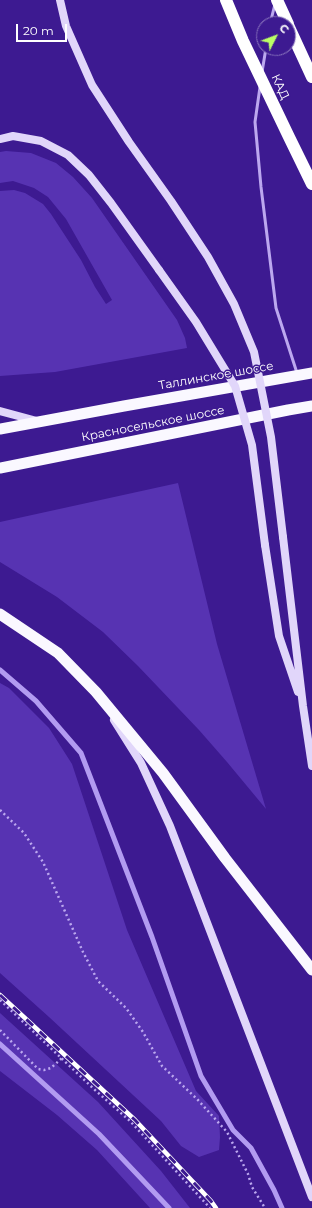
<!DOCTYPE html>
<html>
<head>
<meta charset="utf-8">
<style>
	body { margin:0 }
	#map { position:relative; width:312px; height:1208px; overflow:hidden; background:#3d1a91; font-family:Montserrat,sans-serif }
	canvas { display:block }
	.north { position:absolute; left:256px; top:16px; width:40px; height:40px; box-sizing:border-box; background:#3d1a91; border:1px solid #8b76bd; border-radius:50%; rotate:48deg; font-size:11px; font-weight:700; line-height:16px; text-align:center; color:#fff }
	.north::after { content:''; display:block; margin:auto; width:14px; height:18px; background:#bf6; clip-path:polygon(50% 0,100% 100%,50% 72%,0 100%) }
	.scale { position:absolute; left:16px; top:24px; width:51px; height:18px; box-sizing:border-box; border:2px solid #fff; border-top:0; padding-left:5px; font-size:12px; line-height:14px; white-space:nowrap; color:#fff; -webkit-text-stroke:3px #3d1a91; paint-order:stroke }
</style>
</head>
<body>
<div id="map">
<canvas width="312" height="1208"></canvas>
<div class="north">С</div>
<div class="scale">20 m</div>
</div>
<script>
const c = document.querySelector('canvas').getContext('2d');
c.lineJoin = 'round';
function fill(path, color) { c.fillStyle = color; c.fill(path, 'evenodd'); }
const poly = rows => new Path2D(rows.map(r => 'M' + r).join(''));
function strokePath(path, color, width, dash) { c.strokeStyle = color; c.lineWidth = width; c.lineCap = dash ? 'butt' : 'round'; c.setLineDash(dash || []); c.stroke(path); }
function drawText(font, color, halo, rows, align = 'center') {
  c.font = font + ' Montserrat,sans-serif'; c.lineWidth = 3; c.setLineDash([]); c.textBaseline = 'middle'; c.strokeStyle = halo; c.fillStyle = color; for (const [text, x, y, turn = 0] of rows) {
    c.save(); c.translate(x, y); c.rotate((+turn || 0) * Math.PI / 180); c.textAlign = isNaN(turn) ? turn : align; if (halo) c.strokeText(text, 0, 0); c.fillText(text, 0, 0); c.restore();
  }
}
fill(poly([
	[6,151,31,153,56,163,73,177,92,198,177,320,185,338,187,348,55,372,0,376,0,191,14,190,25,193,43,204,51,214,81,260,95,287,106,304,112,300,66,219,48,197,34,188,13,181,0,183,0,152],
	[178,483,217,644,266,809,227,762,199,730,138,666,103,632,57,597,0,562,0,522],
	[0,683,9,688,49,728,72,764,127,930,196,1091,219,1116,220,1137,219,1150,199,1157,181,1146,161,1121,49,1017,0,973],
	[0,1013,98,1102,161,1171,190,1208,150,1208,97,1150,57,1115,0,1071]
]), '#5733b2');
strokePath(poly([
	[0,670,36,701,81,753,152,937,201,1076,233,1130,251,1148,274,1190,282,1208],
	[0,1044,99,1134,169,1208]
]), '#b29bf1', 5);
strokePath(poly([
	[0,810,24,833,43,862,83,952,98,981,126,1008,143,1032,162,1066,197,1099,227,1132,248,1174,252,1187,265,1208],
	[0,1000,96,1091,130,1121,210,1208],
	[0,1030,38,1069,44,1070,51,1068,62,1058]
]), '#bca8ef', 2.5, [2, 3]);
strokePath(poly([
	[270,24,275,4],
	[262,72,266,48],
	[260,87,255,122,261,187,276,308,297,373]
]), '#bca8ef', 3);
strokePath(poly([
	[0,139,13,136,41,141,68,155,89,175,111,203,159,270],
	[0,411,37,421],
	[283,537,303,706,312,766],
	[265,545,279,636,298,692],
	[114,720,141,763,170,826,312,1197]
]), '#e1d6fa', 8);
strokePath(poly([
	[0,429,124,406,312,373],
	[0,468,288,410,312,406],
	[0,614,58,653,96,692,163,773,225,858,312,970]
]), '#faf8ff', 11);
strokePath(poly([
	[277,0,288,24],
	[288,25,312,77]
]), '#fff', 12);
const rail = poly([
	[0,995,135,1120,211,1201,216,1208]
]);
strokePath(rail, '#fff', 4.5);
strokePath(rail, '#3d1a91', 3, [9]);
strokePath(poly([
	[60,0,66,26,92,85,129,142,171,201,208,257,234,304,254,352,271,437,283,537],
	[159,270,196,322,235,386,252,445,265,545]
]), '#e1d6fa', 8);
strokePath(poly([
	[226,0,243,41,289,137,312,184]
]), '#fff', 12);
drawText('12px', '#fff', '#3d1a91', [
	["КАД",280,87,65],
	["Таллинское шоссе",216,376,-10],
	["Красносельское шоссе",153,424,-11]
]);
</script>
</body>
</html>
